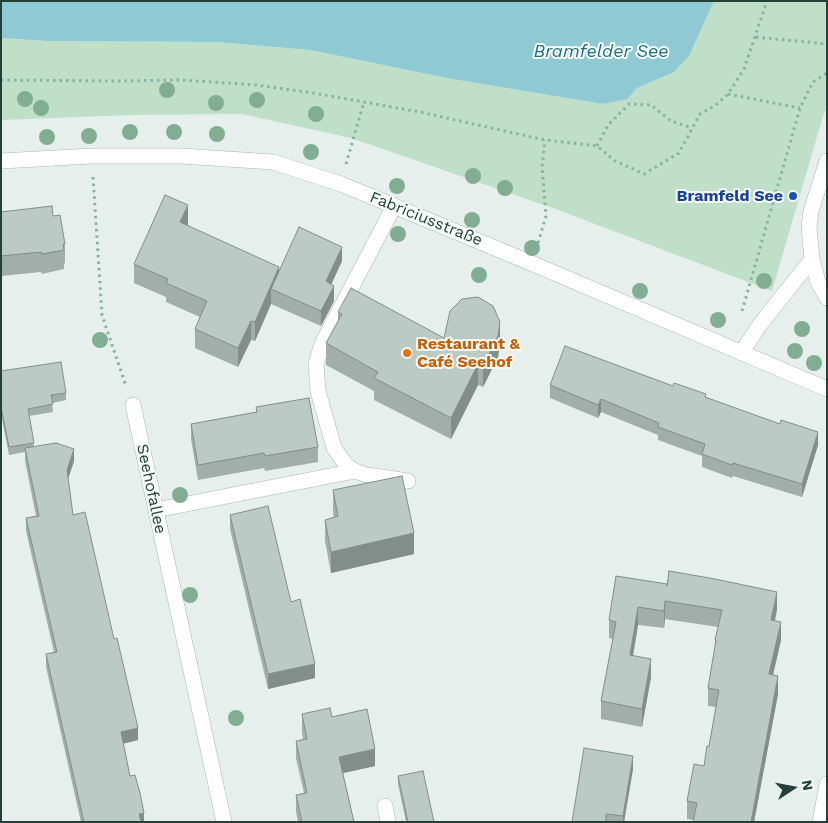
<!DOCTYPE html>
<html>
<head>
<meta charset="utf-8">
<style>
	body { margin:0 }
	#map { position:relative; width:828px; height:823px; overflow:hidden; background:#e6efeb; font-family:"Work Sans",sans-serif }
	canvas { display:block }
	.frame { position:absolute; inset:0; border:2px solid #244139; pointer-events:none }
	.north { position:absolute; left:768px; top:763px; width:50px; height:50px; -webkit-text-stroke:4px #f7fbf9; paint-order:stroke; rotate:79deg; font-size:14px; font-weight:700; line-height:20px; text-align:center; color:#244139 }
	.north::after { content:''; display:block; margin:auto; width:18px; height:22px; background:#244139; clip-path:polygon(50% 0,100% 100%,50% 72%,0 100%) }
</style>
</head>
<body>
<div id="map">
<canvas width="828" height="823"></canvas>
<div class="frame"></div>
<div class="north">N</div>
</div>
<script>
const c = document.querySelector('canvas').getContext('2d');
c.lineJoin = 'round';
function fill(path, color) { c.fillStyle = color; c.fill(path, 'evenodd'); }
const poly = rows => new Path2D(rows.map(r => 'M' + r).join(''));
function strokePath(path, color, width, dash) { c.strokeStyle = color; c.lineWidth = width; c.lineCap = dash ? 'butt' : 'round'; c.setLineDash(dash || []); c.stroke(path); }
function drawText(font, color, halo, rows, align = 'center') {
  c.font = font + ' "Work Sans",sans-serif'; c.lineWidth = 4; c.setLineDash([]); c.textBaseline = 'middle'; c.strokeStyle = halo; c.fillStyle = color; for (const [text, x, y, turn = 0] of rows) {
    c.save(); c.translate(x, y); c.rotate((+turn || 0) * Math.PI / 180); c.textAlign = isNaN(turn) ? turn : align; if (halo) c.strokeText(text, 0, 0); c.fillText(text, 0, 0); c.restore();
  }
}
fill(poly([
	[714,1,827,1,827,109,824,113,772,291,550,207,351,138,242,114,131,115,1,120,1,38,48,41,217,42,310,50,452,79,603,104,626,99,637,88,674,72,689,56]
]), '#bfdfc8');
fill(poly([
	[1,1,714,1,689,56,674,72,637,88,627,99,603,104,452,79,310,50,217,42,48,41,1,38]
]), '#8fc9d3');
const minor = poly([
	[1,161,92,156,181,156,273,162,341,184,394,206,531,263,827,389],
	[827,161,811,211,809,227,812,259,818,282,827,298],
	[394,206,322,344,316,364,318,391,334,448,346,465,355,471,367,475,408,481],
	[741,353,762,322,812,259],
	[133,405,224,822],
	[156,510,355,471],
	[385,806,388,822],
	[820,822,827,784]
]);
strokePath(minor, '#a8b7b2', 16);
strokePath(poly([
	[756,37,827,44],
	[1,80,119,81,181,80,256,85,313,93,420,112,545,140,597,146,615,161,644,174,679,153,700,114,716,105,728,94,744,69,767,1],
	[728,94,800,108],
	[597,146,608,125,629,104,651,105,671,121,692,128],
	[346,164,364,102],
	[93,177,102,315,126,386],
	[538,243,546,216,542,167,545,140],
	[742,311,800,108,813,82,827,73]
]), '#87b2a4', 3, [2.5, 4]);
strokePath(minor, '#fff', 15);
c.fillStyle = '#81ae93';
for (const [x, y] of [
	[167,90],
	[25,99],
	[257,100],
	[216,103],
	[41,108],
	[316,114],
	[130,132],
	[174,132],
	[217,134],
	[89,136],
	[47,137],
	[311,152],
	[473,176],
	[397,186],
	[505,188],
	[472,220],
	[398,234],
	[532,248],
	[479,275],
	[764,281],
	[640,291],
	[718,320],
	[802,329],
	[100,340],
	[795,351],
	[814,363],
	[180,495],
	[190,595],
	[236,718]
]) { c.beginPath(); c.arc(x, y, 8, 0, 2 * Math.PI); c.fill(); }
fill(poly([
	[1,212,53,216,65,244,65,263,64,264,64,269,42,274,41,272,1,276],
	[188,224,187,226,279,271,342,261,331,284,334,301,321,326,271,304,255,341,251,340,238,367,195,348,195,329,200,317,166,302,166,297,134,283,134,264],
	[338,312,444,338,500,343,498,357,483,387,478,385,451,439,374,400,374,391,326,365,326,343,338,321],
	[1,371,66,393,66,400,52,403,53,412,29,416,34,447,74,461,68,479,73,515,138,740,123,744,130,776,144,822,81,822,46,667,46,654,54,652,26,531,26,518,36,516,25,461,25,452,9,455,1,414],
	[550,385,673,386,706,397,818,445,802,497,733,476,732,478,702,467,702,456,658,440,658,435,601,412,598,418,550,398],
	[256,407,318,447,318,462,265,471,264,468,198,480,191,439,191,424,256,412],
	[333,490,414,554,331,573,325,541,325,520,334,517,333,512],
	[230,515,291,602,315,678,268,689,230,529],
	[616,576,777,609,775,621,781,640,773,675,778,694,754,822,693,822,694,820,687,819,687,801,704,766,709,746,716,707,708,706,708,688,715,648,715,640,718,627,665,619,664,628,638,625,633,656,651,677,642,727,601,719,601,701,613,639,609,638,609,620],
	[302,714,332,717,375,766,343,773,354,822,298,822,296,812,296,795,304,793,296,758,296,741,303,739,302,732],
	[633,769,624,822,572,822],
	[398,776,434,822,406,822,398,784]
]), '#a1aea9');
fill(poly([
	[188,205,188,224,180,241,180,222],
	[342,247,342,261,326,296,326,281],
	[279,267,279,286,271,289,271,304,255,341,255,322],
	[334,286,334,301,321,326,321,311],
	[251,321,251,340,238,367,238,348],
	[500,322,500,343,498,357,483,387,483,366],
	[478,364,478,385,451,439,451,418],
	[601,399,601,412,598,418,598,405],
	[818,432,818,445,802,497,802,484],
	[74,449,74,461,67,482,67,470],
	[414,533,414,554,331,573,331,552],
	[777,592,777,609,771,638,771,620],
	[665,601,665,619,664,628,664,611],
	[638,607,638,625,630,673,630,655],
	[781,622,781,640,769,692,769,674],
	[651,659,651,677,642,727,642,709],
	[315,664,315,678,268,689,268,674],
	[778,676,778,694,754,822,751,822],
	[138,728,138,740,121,744,121,732],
	[375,749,375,766,339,774,339,757],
	[633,756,633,769,624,822,623,822,623,816],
	[144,813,144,822,139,822,139,814]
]), '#838d89');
const building = poly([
	[165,195,188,205,180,222,279,267,255,322,251,321,238,348,195,329,207,301,166,283,168,279,134,264,165,195],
	[52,206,53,216,60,215,65,244,63,244,64,250,42,254,41,252,1,256,1,212,52,206],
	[299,227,342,247,326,281,334,286,321,311,271,289,299,227],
	[351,288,444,338,450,311,462,299,478,297,493,306,500,322,498,336,483,366,478,364,451,418,374,378,378,372,326,343,342,314,338,312,351,288],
	[565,346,673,386,674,383,706,394,705,397,780,424,781,420,818,432,802,484,733,463,732,465,702,454,705,444,658,427,659,423,601,399,598,405,550,385,565,346],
	[61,362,66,393,51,395,53,404,28,409,34,443,9,447,1,407,1,371,61,362],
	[309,398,318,447,265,456,264,453,198,465,191,424,257,412,256,407,309,398],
	[56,443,74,449,67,470,73,515,85,512,114,639,117,638,138,728,121,732,130,776,135,775,140,793,144,813,139,814,141,822,84,822,46,654,57,652,26,518,39,516,25,448,56,443],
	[402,476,414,533,331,552,325,520,338,516,333,490,402,476],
	[268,506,291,602,300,599,315,664,268,674,230,515,268,506],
	[669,571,715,579,777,592,771,620,781,622,769,674,778,676,751,822,693,822,697,803,687,801,694,764,704,766,707,746,709,746,719,690,708,688,716,640,715,640,722,610,665,601,664,611,638,607,630,655,651,659,642,709,601,701,616,622,609,620,616,576,667,584,667,586,669,571],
	[330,708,332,717,367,709,375,749,339,757,354,822,302,822,296,795,307,793,296,741,307,739,302,714,330,708],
	[584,748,633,756,623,816,606,814,606,822,572,822,584,748],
	[423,771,434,822,408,822,398,776,423,771]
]);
fill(building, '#bbcac4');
strokePath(building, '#838d89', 1);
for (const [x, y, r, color] of [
	[793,196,5,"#1a4fb4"],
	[407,353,5,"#e8710a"]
]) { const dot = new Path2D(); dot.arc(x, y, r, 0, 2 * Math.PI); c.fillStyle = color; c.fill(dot); strokePath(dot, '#f7fbf9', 2); }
drawText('bold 16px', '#164399', '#f7fbf9', [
	["Bramfeld See",783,196]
], 'right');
drawText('16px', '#244139', '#f7fbf9', [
	["Fabriciusstraße",426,219,22],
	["Seehofallee",151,489,78]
]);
drawText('bold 16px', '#c56008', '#f7fbf9', [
	["Restaurant &",417,344],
	["Café Seehof",417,362]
], 'left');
drawText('italic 18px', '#1e6e7e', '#f7fbf9', [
	["Bramfelder See",601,52]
]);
</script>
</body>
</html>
